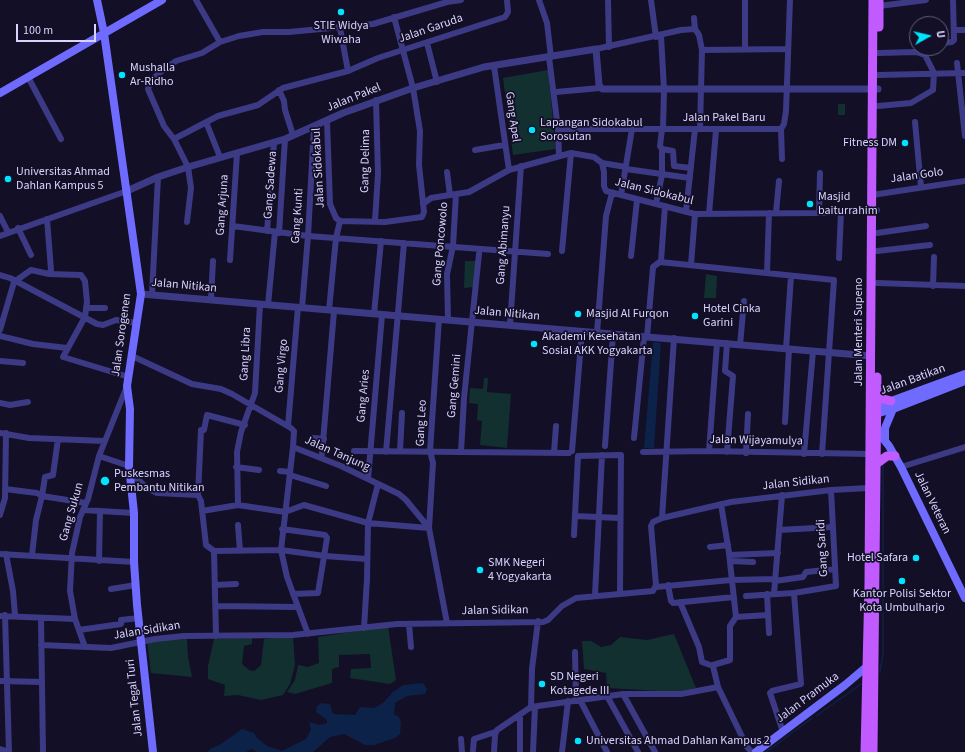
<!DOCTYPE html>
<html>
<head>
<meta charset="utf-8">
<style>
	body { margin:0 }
	#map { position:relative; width:965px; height:752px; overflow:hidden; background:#130f26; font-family:"Source Sans 3",sans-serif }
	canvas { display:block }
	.north { position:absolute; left:909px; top:16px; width:40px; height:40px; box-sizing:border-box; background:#130f26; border:1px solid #625e7d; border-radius:50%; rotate:82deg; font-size:11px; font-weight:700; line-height:16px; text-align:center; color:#d9d4ff }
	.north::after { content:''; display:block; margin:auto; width:14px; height:18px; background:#00e5ff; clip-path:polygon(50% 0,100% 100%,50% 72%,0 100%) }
	.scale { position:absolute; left:16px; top:24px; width:80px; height:18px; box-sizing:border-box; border:2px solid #d9d4ff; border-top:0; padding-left:5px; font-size:12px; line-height:14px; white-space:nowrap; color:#d9d4ff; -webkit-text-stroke:3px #130f26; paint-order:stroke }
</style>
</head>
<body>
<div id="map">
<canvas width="965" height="752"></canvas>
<div class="north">U</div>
<div class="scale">100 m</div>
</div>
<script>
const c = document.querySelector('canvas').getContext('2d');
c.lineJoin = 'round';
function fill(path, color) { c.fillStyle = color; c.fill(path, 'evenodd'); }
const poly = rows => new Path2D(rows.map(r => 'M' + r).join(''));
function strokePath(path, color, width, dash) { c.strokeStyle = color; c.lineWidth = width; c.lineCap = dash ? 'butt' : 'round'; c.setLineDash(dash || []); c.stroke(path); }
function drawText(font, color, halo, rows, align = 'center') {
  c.font = font + ' "Source Sans 3",sans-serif'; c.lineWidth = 3.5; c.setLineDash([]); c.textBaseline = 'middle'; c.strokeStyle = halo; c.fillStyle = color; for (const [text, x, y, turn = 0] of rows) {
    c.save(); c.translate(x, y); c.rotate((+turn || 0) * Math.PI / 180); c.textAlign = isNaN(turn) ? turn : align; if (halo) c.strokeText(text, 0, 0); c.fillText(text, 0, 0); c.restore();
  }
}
fill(poly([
	[548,70,556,149,513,155,503,78],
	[838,104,845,104,845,115,838,115],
	[465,261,477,261,475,287,464,288],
	[706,274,717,276,716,298,704,298],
	[484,378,488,378,487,392,511,394,507,448,480,445,482,421,477,420,478,404,469,403,470,388,483,389],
	[388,626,396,680,390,684,350,678,351,669,371,668,370,654,339,655,339,667,332,669,332,683,295,694,287,692,295,680,298,665,308,667,319,663,318,637],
	[674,634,696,688,676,692,607,688,606,673,584,669,582,641,591,641,601,647,611,645,620,637,647,640],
	[293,636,295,665,290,684,283,695,261,700,238,695,224,696,225,685,208,679,208,666,214,639,252,638,252,644,244,646,242,664,249,670,254,671,261,665,264,639],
	[187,639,188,657,192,677,151,673,147,641]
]), '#12302f');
fill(poly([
	[653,342,661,343,654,448,644,448],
	[423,683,427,689,425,694,407,696,395,703,394,714,399,717,401,723,400,734,395,738,374,745,365,745,344,734,330,737,313,752,257,752,251,749,246,752,208,752,210,749,221,744,242,729,254,733,257,738,267,746,282,751,306,739,311,730,309,722,319,725,327,723,327,720,316,712,317,706,321,703,330,704,333,714,355,715,360,707,374,708,383,703,393,692,403,685]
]), '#0c2248');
strokePath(poly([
	[880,672,883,654,883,463],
	[816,716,864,682],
	[766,752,812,718]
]), '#0c2248', 1.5);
strokePath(poly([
	[196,0,220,42],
	[539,0,547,23,551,57],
	[608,0,609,47],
	[651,0,656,37],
	[745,0,745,49],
	[879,6,926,0],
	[694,18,695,29],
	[340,28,348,71],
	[954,30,965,30],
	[661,36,664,90,663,129,781,129,784,124,786,111,790,0],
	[427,43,437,82],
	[941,43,952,42,954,40,953,0],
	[596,49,681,30,695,29,699,35,702,50,700,129],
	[702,50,788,49],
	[878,53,916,52,925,55],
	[549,57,558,129,559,156],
	[957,63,965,136],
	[494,66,509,170],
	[878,75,965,73],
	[28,77,61,139],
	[279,90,284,101,285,110,293,135],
	[556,92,600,88],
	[878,106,911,103,933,90,934,73,925,55,925,48],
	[327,121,330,204,336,218,340,221,385,222,422,217,424,212,419,165,420,131,413,88,394,17],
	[206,122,220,157],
	[915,122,921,187],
	[558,129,663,129],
	[662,129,660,146,662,149,673,151,674,166,691,168],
	[781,129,782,159],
	[174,139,218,116,258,105,283,88,348,71,378,58,505,17,508,12,507,0],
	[475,150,504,145],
	[602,163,626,167],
	[626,169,690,178],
	[447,172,450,195],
	[621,195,632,129],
	[872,195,965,181],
	[423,204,431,198,469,192,509,170,571,153,594,157,602,163,604,172,604,186,606,191,695,214,819,213,877,210],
	[656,204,662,175,662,149],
	[686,211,695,129],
	[776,213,779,181],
	[819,213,820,173],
	[709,214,716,130],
	[0,216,8,232],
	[375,221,378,174,376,100],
	[187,222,191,188,188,167,174,139,164,126,148,89,151,81,159,73,176,61,202,53,220,42,239,36,263,32,289,32,373,24,447,2,461,0],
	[233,226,308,236,548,254],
	[18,228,31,255],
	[267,231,274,142],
	[279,233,285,139],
	[877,233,926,226],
	[0,236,127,191],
	[562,251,571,153],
	[877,251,930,245],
	[631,256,637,200],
	[839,258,841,212],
	[230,260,237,153],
	[660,262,834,280,822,454],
	[691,265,695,214],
	[767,273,769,213],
	[49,274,81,275,85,281,87,302,85,317,63,357,129,377],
	[0,275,10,278,97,324,103,325,116,320,137,323],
	[877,283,965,286],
	[933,286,934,257],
	[152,294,158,177],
	[211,299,213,261],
	[268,305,275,232],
	[86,308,105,308],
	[302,308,308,236,314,126],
	[329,310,336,238,340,221],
	[374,314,381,241],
	[448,320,447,274,453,246,456,194],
	[510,325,521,166],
	[0,330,14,282,31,270,49,274,51,270,47,219],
	[597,333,606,216,612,193],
	[0,336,33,344,67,348],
	[647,337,653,267,661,261,665,206],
	[740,345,744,301],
	[786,349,791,276],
	[132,356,192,384,221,389,232,394,291,428,294,431,293,447,341,466,399,494,406,500,429,528,447,623],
	[0,361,23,363],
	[0,403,10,405,28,402],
	[785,422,789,349],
	[288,426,298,307],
	[0,433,29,438,104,441],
	[313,438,324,439],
	[634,438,644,337],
	[58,439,53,475,45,477,42,496,86,503],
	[605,446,613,334],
	[293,447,281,550,287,577,308,634],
	[354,451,569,453],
	[400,451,402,413],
	[572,451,582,331],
	[709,451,717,343],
	[386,452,404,243],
	[461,452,464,398,479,254],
	[643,452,709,451,869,454],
	[727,452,733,376,725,371,727,343],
	[554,453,556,426],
	[746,453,748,414],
	[322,454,334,311],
	[804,454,813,351],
	[99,456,129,466],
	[236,467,259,470],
	[901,467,965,447],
	[280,471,290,472],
	[290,475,326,486],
	[130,476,134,476,147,488,157,493,198,495,201,501,206,545,214,551,281,550,325,556,367,559],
	[368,479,382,315],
	[5,489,37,493,42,496,36,520,32,555],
	[198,495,201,430,204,430,207,415,245,425],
	[238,505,237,452,241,432,255,393,260,304],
	[83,510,134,513],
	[202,511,238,505,285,512,304,505,368,523,429,528,433,463,430,451,439,319],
	[0,515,5,498,6,433],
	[575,516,620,518],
	[662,518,674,338],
	[238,525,240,551],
	[282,529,325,535,327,538,318,593,293,594],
	[779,530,833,527],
	[574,535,578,456,621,455,620,593],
	[710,547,728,545],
	[214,551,216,636],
	[0,554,134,562],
	[6,554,13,591,15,615],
	[729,555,778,553],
	[99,561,100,512],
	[730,561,753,562],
	[775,581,803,577,806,572,835,569],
	[215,585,236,584],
	[668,585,671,601,673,603,734,597],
	[656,587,731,580,775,579],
	[111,589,136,585],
	[794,593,836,586,831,490],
	[767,594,769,633],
	[774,594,782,495],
	[595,595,602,455],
	[746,596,794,593,801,684,772,691,770,693,783,732],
	[680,602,699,647,702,662,713,666,718,687,747,747,752,752],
	[216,606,298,607],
	[5,615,9,752],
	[0,616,75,619],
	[736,617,768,615],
	[41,618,43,752],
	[409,624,411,647],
	[364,628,367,579,368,523,378,484],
	[79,630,121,624,121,620,139,618],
	[41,645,111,648,155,639,184,636,293,635,397,624,543,622,548,620,562,606,576,598,653,591,656,585,651,526,653,522,662,518,731,502,831,490,869,488],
	[85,647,75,619,70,591,72,553,80,517,88,499,99,456,127,386],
	[575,652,576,700],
	[713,665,730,660,730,626,736,617,729,553,721,504],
	[0,681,42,682],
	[623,694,655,752],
	[607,696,638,752],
	[580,700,607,752],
	[531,707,532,669,538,621],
	[520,715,520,752],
	[461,739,462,752],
	[0,749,9,752],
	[473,750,474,739,495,732],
	[494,752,495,735,497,730,531,707,623,694,681,694,718,687],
	[533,752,535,707],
	[562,752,568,701]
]), '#3d3a85', 6);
strokePath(poly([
	[127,191,158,177,188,167,285,139,343,113,413,88,484,67,596,49,599,85,602,89,878,89],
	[141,294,871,356]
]), '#3d3a85', 7);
strokePath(poly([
	[97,0,104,33,141,294,127,386,130,409,129,466,134,513,134,562,137,605,153,752],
	[0,93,162,0],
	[872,408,965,374],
	[872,415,893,409,965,381],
	[874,427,889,446,901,467,965,598],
	[885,439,885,428,893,409],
	[756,752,845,685,871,663]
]), '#6f6bff', 8);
strokePath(poly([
	[879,27,879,0],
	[877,391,880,398,891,401],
	[876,464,887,456,895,456],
	[865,752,869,584,873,0],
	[873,752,877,377]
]), '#c25bff', 9);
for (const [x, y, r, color] of [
	[341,12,4,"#00e5ff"],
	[122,75,4,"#00e5ff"],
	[532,130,4,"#00e5ff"],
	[905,143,4,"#00e5ff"],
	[8,179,4,"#00e5ff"],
	[810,204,4,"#00e5ff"],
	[578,314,4,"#00e5ff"],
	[695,316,4,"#00e5ff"],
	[534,344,4,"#00e5ff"],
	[105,481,5,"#00e5ff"],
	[916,558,4,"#00e5ff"],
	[480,570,4,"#00e5ff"],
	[902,581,4,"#00e5ff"],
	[542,684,4,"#00e5ff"],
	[578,741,4,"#00e5ff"]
]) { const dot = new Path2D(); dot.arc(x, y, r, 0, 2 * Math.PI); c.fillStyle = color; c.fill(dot); strokePath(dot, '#130f26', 1.5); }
drawText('12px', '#d9d4ff', '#130f26', [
	["STIE Widya",341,26,"center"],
	["Wiwaha",341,40,"center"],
	["Mushalla",130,68],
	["Ar-Ridho",130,82],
	["Lapangan Sidokabul",540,123],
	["Sorosutan",540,137],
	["Fitness DM",897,143,"right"],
	["Universitas Ahmad",16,172],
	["Dahlan Kampus 5",16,186],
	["Masjid",818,197],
	["baiturrahim",818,211],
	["Hotel Cinka",703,309],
	["Garini",703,323],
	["Masjid Al Furqon",586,314],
	["Akademi Kesehatan",542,337],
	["Sosial AKK Yogyakarta",542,351],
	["Puskesmas",114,474],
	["Pembantu Nitikan",114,488],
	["Hotel Safara",908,558,"right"],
	["SMK Negeri",488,563],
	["4 Yogyakarta",488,577],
	["Kantor Polisi Sektor",902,594,"center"],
	["Kota Umbulharjo",902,608,"center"],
	["SD Negeri",550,677],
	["Kotagede III",550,691],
	["Universitas Ahmad Dahlan Kampus 2",586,741]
], 'left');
drawText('12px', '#d9d4ff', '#130f26', [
	["Jalan Garuda",431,29,-19],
	["Jalan Pakel",354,98,-22],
	["Gang Apel",512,117,82],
	["Jalan Pakel Baru",724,118],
	["Gang Delima",366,161,-89],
	["Jalan Sidokabul",319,168,-93],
	["Jalan Golo",917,176,-8],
	["Gang Sadewa",271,185,-86],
	["Jalan Sidokabul",654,192,14],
	["Gang Arjuna",223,205,-86],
	["Gang Kunti",298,216,-86],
	["Gang Poncowolo",441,244,-85],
	["Gang Abimanyu",504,245,-86],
	["Jalan Nitikan",184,286,5],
	["Jalan Nitikan",507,314,5],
	["Jalan Menteri Supeno",859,332,-90],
	["Jalan Sorogenen",122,335,-82],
	["Gang Libra",246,354,-87],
	["Gang Virgo",282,366,-85],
	["Jalan Batikan",913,380,-20],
	["Gang Gemini",455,386,-85],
	["Gang Aries",364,396,-85],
	["Gang Leo",422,423,-87],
	["Jalan Wijayamulya",756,441,1],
	["Jalan Tanjung",337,454,24],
	["Jalan Sidikan",796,483,-6],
	["Jalan Veteran",932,503,64],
	["Gang Sukun",72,512,-74],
	["Gang Saridi",823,548,-93],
	["Jalan Sidikan",495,611,-1],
	["Jalan Sidikan",147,631,-9],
	["Jalan Tegal Turi",135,698,-96],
	["Jalan Pramuka",808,698,-37]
]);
</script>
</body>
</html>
